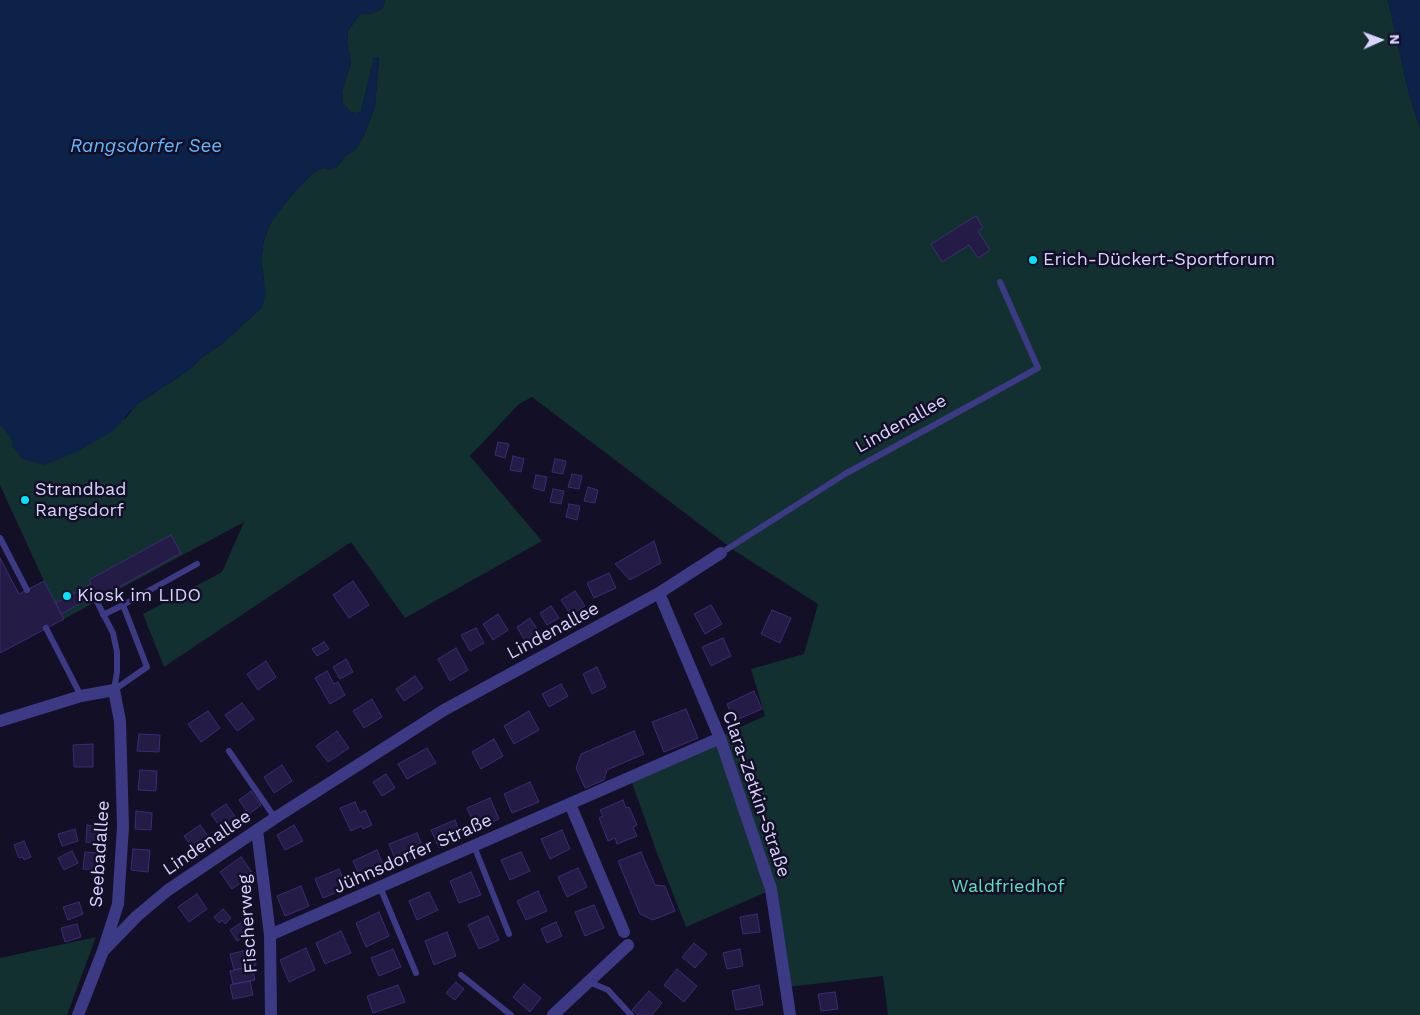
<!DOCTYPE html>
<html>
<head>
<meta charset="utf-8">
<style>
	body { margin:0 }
	#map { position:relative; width:1420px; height:1015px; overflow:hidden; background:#130f26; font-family:"Work Sans",sans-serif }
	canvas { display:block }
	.north { position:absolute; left:1355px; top:15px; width:50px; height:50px; -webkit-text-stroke:4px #130f26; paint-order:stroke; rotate:88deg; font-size:14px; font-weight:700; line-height:20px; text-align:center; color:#d9d4ff }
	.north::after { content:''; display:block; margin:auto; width:18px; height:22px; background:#d9d4ff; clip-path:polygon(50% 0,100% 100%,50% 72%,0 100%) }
</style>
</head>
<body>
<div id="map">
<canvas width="1420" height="1015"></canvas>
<div class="north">N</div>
</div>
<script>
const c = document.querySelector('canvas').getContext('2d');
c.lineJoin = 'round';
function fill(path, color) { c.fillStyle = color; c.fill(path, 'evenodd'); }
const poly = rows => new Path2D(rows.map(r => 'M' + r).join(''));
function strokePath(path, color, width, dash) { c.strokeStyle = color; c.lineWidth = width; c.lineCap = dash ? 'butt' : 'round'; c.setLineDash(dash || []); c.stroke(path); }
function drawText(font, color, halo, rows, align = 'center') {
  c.font = font + ' "Work Sans",sans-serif'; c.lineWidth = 5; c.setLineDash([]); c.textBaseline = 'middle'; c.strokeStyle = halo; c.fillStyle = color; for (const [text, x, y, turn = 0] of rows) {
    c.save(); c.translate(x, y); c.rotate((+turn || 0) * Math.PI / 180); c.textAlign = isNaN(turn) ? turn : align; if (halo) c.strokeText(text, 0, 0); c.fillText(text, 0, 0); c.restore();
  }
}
fill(poly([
	[385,0,1388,0,1409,94,1420,128,1420,1015,888,1015,883,976,787,987,771,890,686,927,657,853,630,777,765,716,751,669,804,654,818,604,735,551,532,397,519,404,470,456,542,541,405,618,351,542,164,667,143,614,222,572,244,522,64,619,44,581,0,485,0,425,4,428,12,440,126,418,136,405,189,370,201,358,223,343,262,307,264,278,261,260,264,240,271,222,291,196,313,173,323,168,337,167,346,155,355,150,364,135,375,106,379,58,374,57,361,112,356,113,350,112,343,103,342,91,351,63,347,43,348,31,360,14,374,13,383,8],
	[96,937,67,1015,0,1015,0,958]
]), '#12302f');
fill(poly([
	[0,0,385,0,383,8,374,13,360,14,348,31,347,43,351,63,342,91,343,103,350,112,356,113,361,112,374,57,379,57,375,106,364,135,355,150,346,155,337,167,330,170,323,168,313,173,291,196,271,222,264,240,261,260,266,294,262,307,223,343,201,358,189,370,136,405,113,431,77,452,44,465,22,459,12,446,12,440,4,428,0,425],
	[1388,0,1420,0,1420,128,1409,94]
]), '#0c2248');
const building = poly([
	[976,216,983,228,978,231,990,250,978,258,969,245,942,262,931,244,976,216],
	[498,442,509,444,505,458,495,455,498,442],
	[513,456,524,459,521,472,510,470,513,456],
	[555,459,566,461,563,474,552,472,555,459],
	[572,474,582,476,579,489,568,487,572,474],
	[536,475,547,477,544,491,533,488,536,475],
	[588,487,598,490,595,503,584,501,588,487],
	[553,489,564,491,561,504,550,502,553,489],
	[569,504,580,506,577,520,566,517,569,504],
	[171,535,181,553,99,598,97,594,61,614,56,603,91,584,89,580,171,535],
	[654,541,661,563,630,580,615,564,654,541],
	[0,558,19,594,44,581,64,619,0,653,0,558],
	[609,573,616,588,594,598,587,583,609,573],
	[353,581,369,605,349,618,333,595,353,581],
	[575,591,585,606,571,615,561,600,575,591],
	[711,605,722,624,705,634,694,614,711,605],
	[551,606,559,618,547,625,540,613,551,606],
	[772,610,791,618,780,643,761,634,772,610],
	[498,614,508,630,493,640,483,624,498,614],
	[530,618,539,632,525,641,517,627,530,618],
	[476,628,484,643,470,651,461,635,476,628],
	[723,638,731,656,711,666,702,647,723,638],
	[324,642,329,649,317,656,312,649,324,642],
	[456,648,468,670,450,681,438,659,456,648],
	[346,659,353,672,340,679,333,667,346,659],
	[266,661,276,677,258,690,247,674,266,661],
	[597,667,606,687,592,694,583,674,597,667],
	[327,671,334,684,338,682,345,695,330,704,315,678,327,671],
	[415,676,423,688,404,701,396,689,415,676],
	[561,684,568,696,549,707,542,694,561,684],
	[754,691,762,709,734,721,727,704,754,691],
	[372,699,382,717,364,728,353,711,372,699],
	[242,703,254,719,237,731,225,715,242,703],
	[686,709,698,738,664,752,652,722,686,709],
	[208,711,220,728,201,742,188,724,208,711],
	[529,711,539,730,514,744,504,726,529,711],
	[337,731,349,748,328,762,316,746,337,731],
	[634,731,644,754,607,770,604,780,585,788,576,768,581,754,634,731],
	[139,734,160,735,159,752,137,751,139,734],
	[494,739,503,756,481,769,472,752,494,739],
	[93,744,93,767,74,767,73,745,93,744],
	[427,748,436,763,407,779,398,764,427,748],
	[282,765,292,781,274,793,264,777,282,765],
	[140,770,157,771,156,791,138,790,140,770],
	[386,774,395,788,382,796,373,782,386,774],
	[530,782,539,802,512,813,504,794,530,782],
	[251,791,261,805,249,814,239,800,251,791],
	[490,798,499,819,476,829,467,808,490,798],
	[623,800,626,808,629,807,637,825,633,827,637,836,617,844,615,838,608,841,599,818,603,816,600,810,623,800],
	[355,802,360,813,365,810,372,825,363,829,361,826,351,831,340,808,355,802],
	[226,804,236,818,221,828,211,814,226,804],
	[136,811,152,813,151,830,135,829,136,811],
	[455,820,462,838,439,848,431,830,455,820],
	[87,825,100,827,98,844,86,842,87,825],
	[200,825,212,842,196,853,184,836,200,825],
	[294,825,303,841,285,850,277,835,294,825],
	[75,829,78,841,62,846,58,834,75,829],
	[562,830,570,849,550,859,541,839,562,830],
	[417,833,425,852,397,864,389,844,417,833],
	[24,841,31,857,24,860,23,857,19,858,14,845,24,841],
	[133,849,150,850,148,872,131,870,133,849],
	[377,850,385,869,362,880,353,861,377,850],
	[72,851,78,863,64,870,58,858,72,851],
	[85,852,98,853,96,870,83,869,85,852],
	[521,852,530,871,510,880,501,860,521,852],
	[641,852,655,885,665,886,675,911,653,920,640,914,618,861,641,852],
	[241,857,253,874,232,889,220,872,241,857],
	[578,868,587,887,567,897,558,877,578,868],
	[339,869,347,888,323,898,315,879,339,869],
	[471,872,481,895,459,903,450,881,471,872],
	[301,886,309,906,285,916,277,896,301,886],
	[538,891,547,911,526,920,517,901,538,891],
	[429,892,438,910,417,920,409,901,429,892],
	[197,894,207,909,189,922,178,907,197,894],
	[79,902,83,914,68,920,63,907,79,902],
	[594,905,604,928,585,936,575,912,594,905],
	[223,909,231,918,225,924,222,920,219,923,214,917,223,909],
	[379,912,389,936,366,947,356,923,379,912],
	[757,914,760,932,743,934,740,917,757,914],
	[488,916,499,940,479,949,468,925,488,916],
	[244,921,251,932,237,941,230,930,244,921],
	[556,922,562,936,547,943,541,929,556,922],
	[77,924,81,937,65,942,61,928,77,924],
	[341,931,351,953,325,964,316,943,341,931],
	[447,932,456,956,434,965,425,941,447,932],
	[694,943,707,954,695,968,682,957,694,943],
	[306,948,315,970,289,982,280,960,306,948],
	[253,949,256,965,234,970,230,954,253,949],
	[393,949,401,967,379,976,371,958,393,949],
	[740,949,743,966,727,969,723,953,740,949],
	[252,966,255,980,233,984,230,971,252,966],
	[677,969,697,986,684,1002,664,985,677,969],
	[250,981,253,995,233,999,230,985,250,981],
	[456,982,464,989,455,1000,446,993,456,982],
	[524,984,541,998,530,1012,513,997,524,984],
	[398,985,405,1002,373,1013,367,996,398,985],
	[759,985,763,1005,736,1010,732,991,759,985],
	[649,991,662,1003,652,1015,638,1015,632,1010,649,991],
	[835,992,838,1009,821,1011,818,994,835,992]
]);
fill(building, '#241b47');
strokePath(building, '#3b2d73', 1);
strokePath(poly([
	[0,538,27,590],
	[721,553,845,474,1038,368,1000,282],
	[94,596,113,633,117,652,117,672,114,690],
	[103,615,123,605],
	[46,628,81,696],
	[114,690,147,667,123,605,197,564],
	[229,751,275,818],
	[474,846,509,934],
	[380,887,416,973],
	[461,975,511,1015],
	[589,982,608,990,631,1015]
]), '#3d3a85', 6);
strokePath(poly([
	[659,593,720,738,771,889,790,1015],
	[0,721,81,696,114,690,120,721,123,827,118,904,103,951,78,1015],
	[570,804,624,932],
	[257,830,270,935,271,1015],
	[270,935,720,738],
	[103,951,137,916,168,890,275,818,444,710,659,593,721,553],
	[553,1015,628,945]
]), '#3d3a85', 12);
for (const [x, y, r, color] of [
	[1033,260,5,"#00e5ff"],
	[25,500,5,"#00e5ff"],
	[67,596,5,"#00e5ff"]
]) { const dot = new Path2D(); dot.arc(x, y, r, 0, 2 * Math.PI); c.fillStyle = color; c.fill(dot); strokePath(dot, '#130f26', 2); }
drawText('18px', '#d9d4ff', '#130f26', [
	["Erich-Dückert-Sportforum",1043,260],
	["Strandbad",35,490],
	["Rangsdorf",35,511],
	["Kiosk im LIDO",77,596]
], 'left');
drawText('18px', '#d9d4ff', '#130f26', [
	["Lindenallee",901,424,-29],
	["Lindenallee",553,631,-28],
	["Clara-Zetkin-Straße",756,794,71],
	["Lindenallee",207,843,-34],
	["Seebadallee",100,854,-86],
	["Jühnsdorfer Straße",413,854,-24],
	["Fischerweg",248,924,-94]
]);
drawText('18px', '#5fe0c0', '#130f26', [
	["Waldfriedhof",1008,887]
]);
drawText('italic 19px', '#62b6ff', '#130f26', [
	["Rangsdorfer See",146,146]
]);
</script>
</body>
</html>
